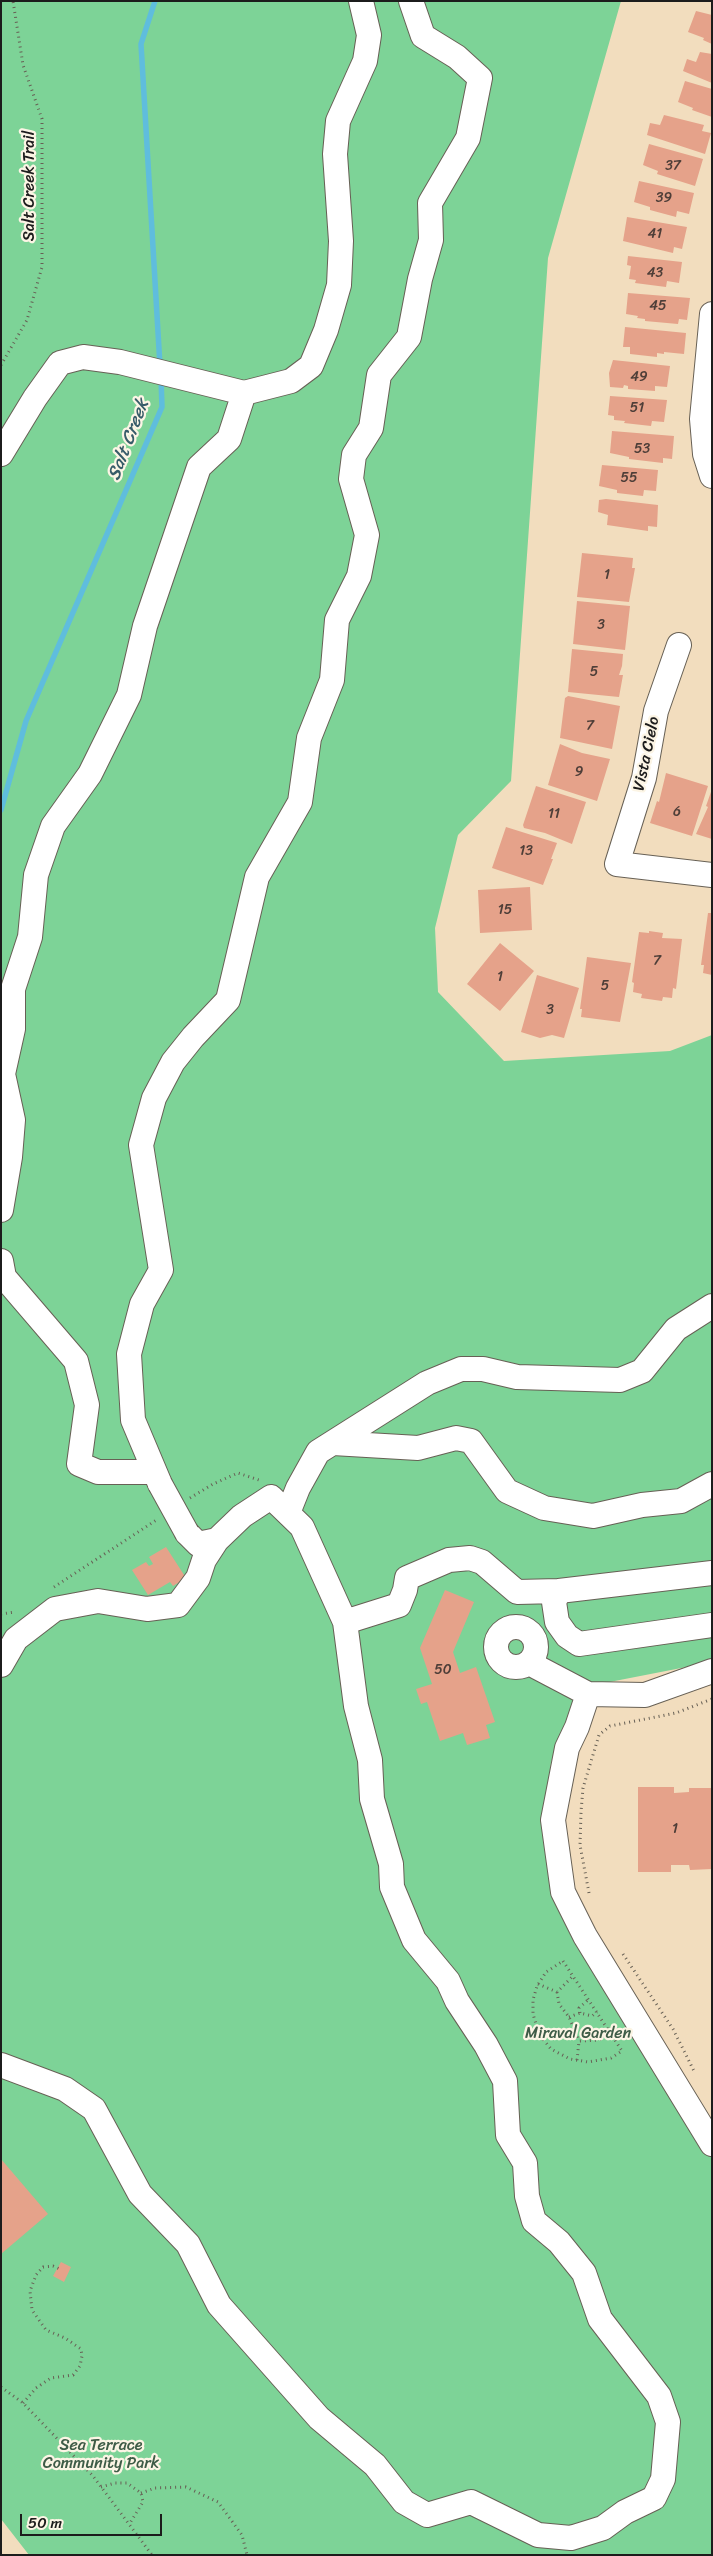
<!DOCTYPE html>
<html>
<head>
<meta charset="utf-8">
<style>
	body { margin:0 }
	#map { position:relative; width:713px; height:2556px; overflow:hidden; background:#f2ddbe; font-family:Sriracha,sans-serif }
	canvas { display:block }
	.frame { position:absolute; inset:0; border:2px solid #1c1c1c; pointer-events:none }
	.scale { position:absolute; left:20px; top:2514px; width:142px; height:22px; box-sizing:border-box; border:2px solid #1c1c1c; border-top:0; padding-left:6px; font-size:15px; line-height:18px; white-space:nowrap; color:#1c1c1c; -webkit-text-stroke:4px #fcf5e5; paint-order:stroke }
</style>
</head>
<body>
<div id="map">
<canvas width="713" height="2556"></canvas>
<div class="frame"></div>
<div class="scale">50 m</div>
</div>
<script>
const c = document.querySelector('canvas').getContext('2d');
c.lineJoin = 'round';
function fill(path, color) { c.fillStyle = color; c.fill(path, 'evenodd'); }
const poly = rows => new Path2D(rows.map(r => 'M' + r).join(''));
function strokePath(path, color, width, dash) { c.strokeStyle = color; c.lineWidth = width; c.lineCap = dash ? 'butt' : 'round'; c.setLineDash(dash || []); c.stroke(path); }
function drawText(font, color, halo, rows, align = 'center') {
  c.font = font + ' Sriracha,sans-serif'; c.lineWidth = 4.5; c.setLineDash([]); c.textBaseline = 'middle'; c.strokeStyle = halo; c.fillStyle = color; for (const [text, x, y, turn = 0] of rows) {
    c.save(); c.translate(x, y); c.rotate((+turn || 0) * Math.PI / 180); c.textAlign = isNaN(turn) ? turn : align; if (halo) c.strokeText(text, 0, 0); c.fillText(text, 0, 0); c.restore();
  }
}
fill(poly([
	[1,1,621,1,548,258,511,781,458,835,435,928,438,992,504,1061,670,1051,712,1035,712,1662,589,1686,551,1762,544,1837,712,2148,712,2555,29,2555,1,2519]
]), '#7dd397');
strokePath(poly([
	[155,1,141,44,160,366],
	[1,810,26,721,162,407,161,378]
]), '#5fbddd', 5.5);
fill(poly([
	[696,11,712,15,712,44,703,40,704,38,688,32],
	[700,52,712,54,712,83,683,71,687,59,696,62],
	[685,81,712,89,712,117,692,110,693,108,678,102],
	[664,115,704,125,702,131,711,133,705,154,647,135,650,123,660,125],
	[649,144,703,159,695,186,657,174,658,171,643,165],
	[639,181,694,193,689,214,677,211,676,217,650,210,650,207,634,202],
	[627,217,687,227,682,249,674,247,673,253,623,241],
	[628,256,682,262,679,283,667,281,666,287,635,283,636,280,629,279,631,266,627,265],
	[628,293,690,298,687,320,679,319,678,324,645,321,645,319,637,318,638,316,626,314],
	[625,327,686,333,684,354,664,352,664,354,657,353,657,357,630,354,630,347,623,347],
	[613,360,670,366,667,387,655,386,655,391,628,389,628,386,624,385,623,388,610,387,609,373],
	[610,396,667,400,664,422,652,421,651,426,624,423,625,421,614,420,614,416,608,415],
	[612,431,674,436,672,459,663,458,663,463,629,459,629,457,610,453],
	[602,465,658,470,656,491,644,490,643,496,617,493,617,490,599,486],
	[606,499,658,505,657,527,648,526,648,531,607,525,608,515,598,512,599,500],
	[582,553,633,558,632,568,635,568,629,602,577,597],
	[577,601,630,606,625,650,573,644],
	[572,649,623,654,622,666,619,675,623,675,619,697,568,692],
	[568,696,620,706,612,749,560,738,565,698],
	[560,744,582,753,610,759,597,801,548,785],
	[666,773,708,786,692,836,650,823,657,801,659,802],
	[536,786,586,802,572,844,545,833,524,828,523,825],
	[712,789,712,839,696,834,708,807,706,806],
	[506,827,557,843,551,859,553,859,543,885,492,868],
	[530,887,532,930,480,933,478,890],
	[708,913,712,913,712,975,703,973,704,965,701,965],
	[649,931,663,933,662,938,682,939,676,989,673,988,672,998,663,997,662,1001,641,998,642,994,633,992,634,983,632,982,639,932,649,933],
	[500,943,534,971,500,1011,467,984],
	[587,957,631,963,620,1022,581,1017,582,1009,580,1009],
	[537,975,579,988,564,1038,552,1035,540,1038,521,1032],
	[166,1547,186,1578,173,1586,170,1582,148,1595,132,1570,146,1562,149,1566,153,1564,149,1557],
	[445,1590,474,1602,453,1652,460,1673,476,1667,495,1722,486,1725,490,1738,467,1745,463,1733,440,1741,427,1702,421,1704,416,1689,432,1684,420,1648],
	[638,1787,674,1787,674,1793,689,1792,689,1788,712,1788,712,1869,690,1870,689,1865,671,1865,671,1872,638,1872],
	[1,2159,48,2214,1,2254],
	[61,2262,71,2267,64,2282,53,2276]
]), '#e5a28a');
const minor = poly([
	[712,314,702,419,705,454,712,476],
	[1,454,35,398,60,363,83,357,120,362,244,393,291,381,311,366,326,330,339,285,341,241,335,154,338,121,365,61,369,35,361,1],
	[679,645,656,711,644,778,617,864,712,875],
	[1,1210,10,1157,13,1120,3,1074,13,1029,13,989,30,937,36,875,53,826,90,774,129,695,145,626,199,467,229,439,244,393],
	[1,1261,4,1277,76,1361,87,1405,79,1464,98,1472,154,1472],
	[333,1443,418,1448,456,1438,471,1441,507,1491,544,1508,593,1516,642,1505,681,1501,712,1484],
	[160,1484,133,1420,129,1354,142,1304,161,1270,141,1145,154,1098,173,1062,193,1037,228,1000,257,877,300,802,309,738,332,680,337,620,359,576,367,535,351,479,354,455,371,428,379,375,409,337,420,279,431,240,430,203,468,138,480,78,457,57,423,36,411,1],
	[288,1513,298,1488,318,1452,427,1383,461,1369,483,1369,517,1377,620,1380,642,1371,676,1329,712,1306],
	[712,1573,559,1591,554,1602,557,1622,567,1636,579,1644,712,1625],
	[345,1622,399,1605,405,1590,407,1578,449,1560,470,1558,482,1562,517,1592,559,1591],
	'496 1647a20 20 0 1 1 40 0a20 20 0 1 1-40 0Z',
	[529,1663,588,1694,645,1695,712,1671],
	[1,1665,16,1639,55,1609,98,1601,147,1609,178,1605,198,1578,204,1560,217,1540],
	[588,1694,577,1727,567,1748,553,1820,563,1892,585,1936,712,2144],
	[1,2065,65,2089,94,2109,140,2194,188,2244,219,2305,319,2418,375,2465,404,2502,427,2515,471,2502,538,2535,571,2538,603,2528,625,2512,654,2498,663,2479,668,2422,659,2396,600,2319,584,2273,559,2242,534,2221,527,2196,525,2163,508,2135,505,2081,486,2045,457,2001,448,1981,414,1940,392,1887,391,1864,372,1799,370,1760,356,1706,345,1622,302,1527,271,1497,242,1516,217,1540,198,1544,187,1533]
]);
strokePath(minor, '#676055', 26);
strokePath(poly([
	[1,365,27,320,42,267,42,119,23,65,13,1],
	[190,1498,213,1484,238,1473,259,1480],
	[54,1587,158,1519],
	[1,1614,15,1612],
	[589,1893,580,1845,581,1812,583,1788,599,1735,610,1726,676,1713,712,1699],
	[623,1954,673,2029,695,2073],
	[563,1961,622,2051,611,2058,588,2062,570,2059,551,2049,539,2034,533,2014,533,2000,537,1986,546,1972,563,1961],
	[538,1984,557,1992,573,1976],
	[557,1992,559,2004,569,2017,579,2041],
	[580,2013,579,2008,589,1999],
	[569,2017,580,2013,592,2016,597,2012],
	[577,2060,579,2041,599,2040,611,2033],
	[1,2387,23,2403,93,2476,152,2555],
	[23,2403,36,2388,51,2378,73,2375,80,2366,82,2356,81,2349,65,2338,46,2330,32,2310,30,2291,36,2275,43,2267,53,2266,62,2270],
	[101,2487,115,2483,127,2483,141,2493,143,2502,130,2523],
	[141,2493,155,2488,186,2487,218,2502,242,2535,247,2555]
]), '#676055', 3, [1, 4]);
strokePath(minor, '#fff', 24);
const minorBridge = poly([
	[160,1484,187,1533]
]);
strokePath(minorBridge, '#676055', 26, []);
strokePath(minorBridge, '#fff', 24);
drawText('14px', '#4e3e38', null, [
	["37",673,166],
	["39",664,198],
	["41",655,234],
	["43",655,273],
	["45",658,306],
	["49",639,377],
	["51",637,408],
	["53",642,449],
	["55",629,478],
	["1",607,575],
	["3",601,625],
	["5",594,672],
	["7",590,726],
	["9",579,772],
	["6",677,812],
	["11",554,814],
	["13",526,851],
	["15",505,910],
	["7",657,961],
	["1",500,977],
	["5",605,986],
	["3",550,1010],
	["50",443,1670],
	["1",675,1829]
]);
drawText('16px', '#1c1c1c', '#fcf5e5', [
	["Salt Creek Trail",30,186,-90],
	["Vista Cielo",647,754,-78]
]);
drawText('16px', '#3e5c47', '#fcf5e5', [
	["Miraval Garden",578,2034],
	["Sea Terrace",101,2446],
	["Community Park",101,2464]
]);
drawText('italic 18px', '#375c69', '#fcf5e5', [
	["Salt Creek",129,440,-69]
]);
</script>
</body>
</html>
